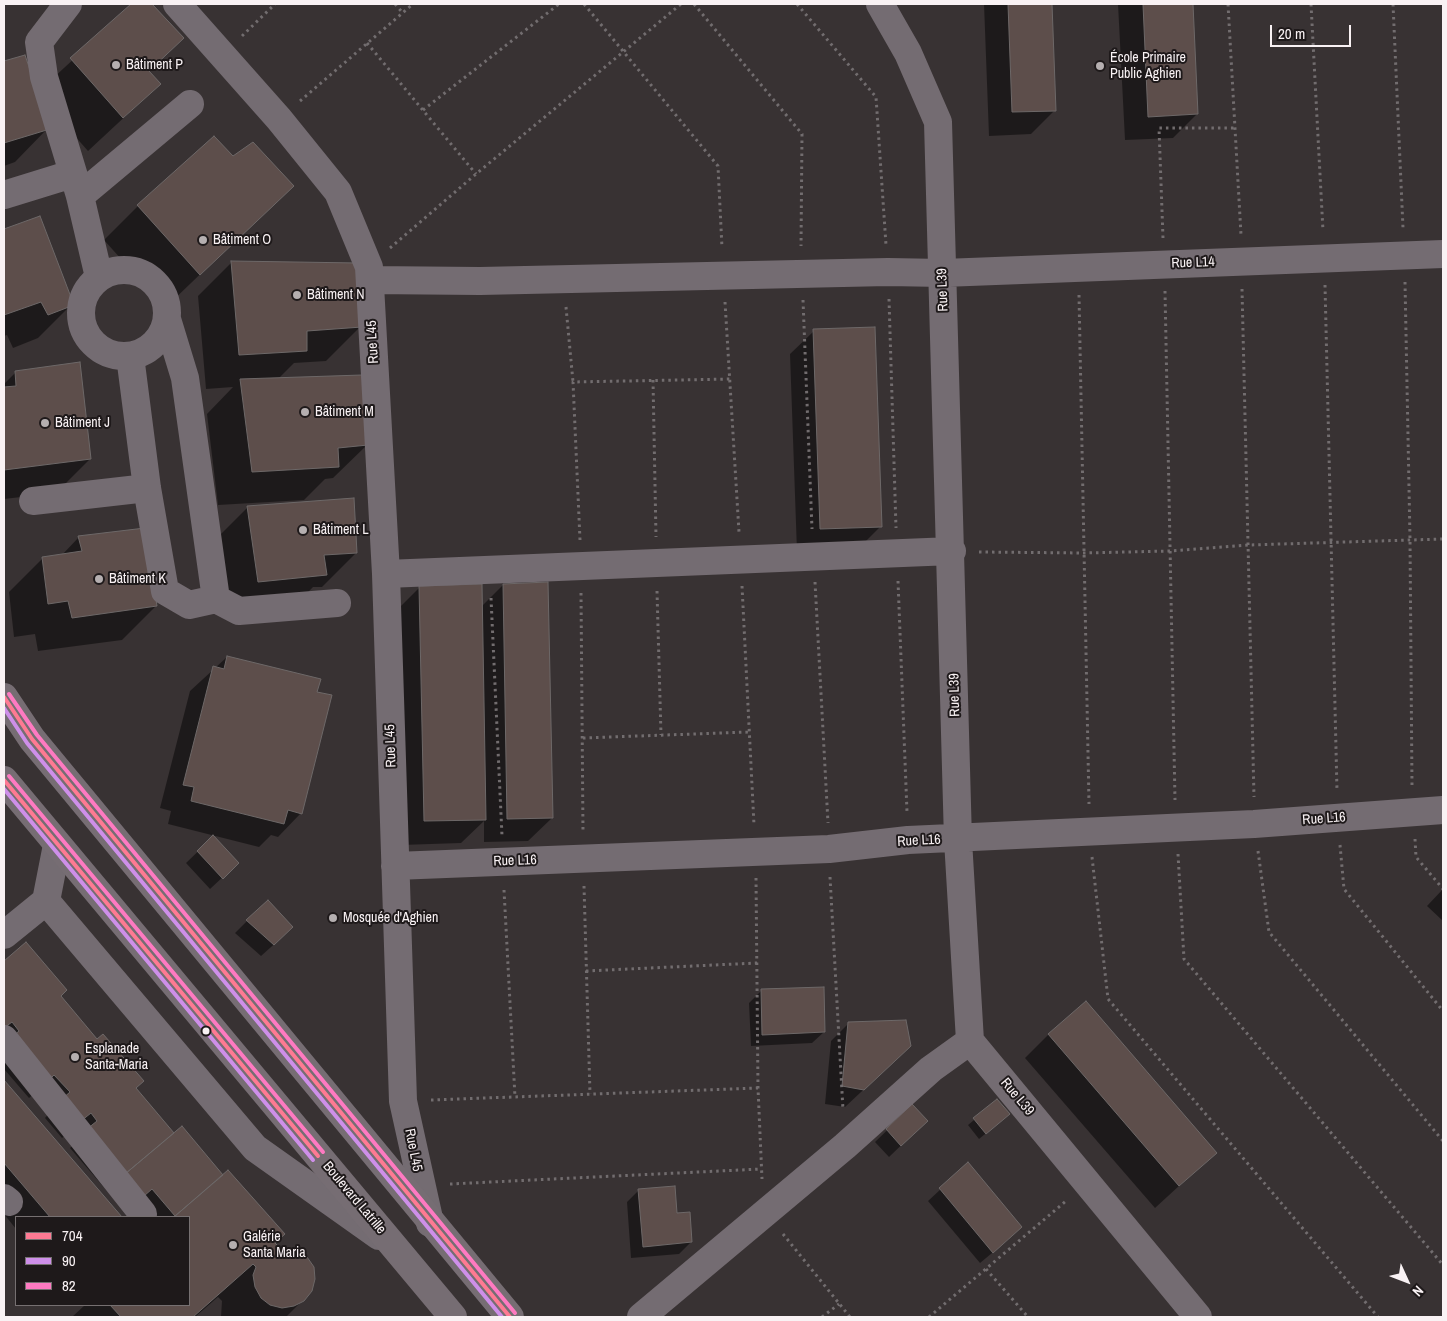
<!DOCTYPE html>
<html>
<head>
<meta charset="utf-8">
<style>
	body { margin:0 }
	#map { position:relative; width:1447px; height:1321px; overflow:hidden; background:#383233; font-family:"Archivo Narrow",sans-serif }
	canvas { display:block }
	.frame { position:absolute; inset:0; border:5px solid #f9f2f4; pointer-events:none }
	.legend { position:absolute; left:15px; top:1216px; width:175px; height:90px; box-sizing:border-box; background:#1e191a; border:1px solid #767071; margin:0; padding:6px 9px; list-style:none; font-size:15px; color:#f9f2f4 }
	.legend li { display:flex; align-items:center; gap:10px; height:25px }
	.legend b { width:25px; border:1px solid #767071 }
	.north { position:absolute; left:1382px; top:1256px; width:50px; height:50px; -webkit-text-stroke:4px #1e191a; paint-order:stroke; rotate:133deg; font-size:14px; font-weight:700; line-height:20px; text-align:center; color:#f9f2f4 }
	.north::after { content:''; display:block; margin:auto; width:18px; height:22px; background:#f9f2f4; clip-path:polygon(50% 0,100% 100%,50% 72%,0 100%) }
	.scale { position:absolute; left:1270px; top:25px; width:81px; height:22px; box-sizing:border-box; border:2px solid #f9f2f4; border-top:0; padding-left:6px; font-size:15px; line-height:18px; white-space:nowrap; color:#f9f2f4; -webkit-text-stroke:4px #1e191a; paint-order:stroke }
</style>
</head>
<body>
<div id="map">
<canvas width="1447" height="1321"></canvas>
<div class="frame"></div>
<ul class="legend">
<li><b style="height:6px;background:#fe7a93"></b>704</li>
<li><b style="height:6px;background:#ce8fe9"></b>90</li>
<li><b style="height:6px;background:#fe7ac1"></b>82</li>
</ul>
<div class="north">N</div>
<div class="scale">20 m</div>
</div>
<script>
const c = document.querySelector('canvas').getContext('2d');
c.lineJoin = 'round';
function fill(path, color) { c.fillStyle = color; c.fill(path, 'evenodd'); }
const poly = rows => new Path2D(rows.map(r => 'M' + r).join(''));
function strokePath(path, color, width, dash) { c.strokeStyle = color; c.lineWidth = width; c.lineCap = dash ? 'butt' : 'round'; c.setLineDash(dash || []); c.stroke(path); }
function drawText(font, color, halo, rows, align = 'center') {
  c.font = font + ' "Archivo Narrow",sans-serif'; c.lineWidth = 4; c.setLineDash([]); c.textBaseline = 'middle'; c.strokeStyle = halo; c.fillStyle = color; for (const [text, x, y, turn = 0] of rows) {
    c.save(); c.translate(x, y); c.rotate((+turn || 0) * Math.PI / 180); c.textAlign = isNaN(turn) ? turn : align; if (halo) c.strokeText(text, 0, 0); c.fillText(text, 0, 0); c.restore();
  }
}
fill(poly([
	[133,4,150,4,182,38,149,72,160,84,88,151,37,93],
	[984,4,1051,4,1055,110,1031,134,989,136],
	[1118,4,1192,4,1197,114,1173,138,1125,140],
	[24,57,48,128,15,162,4,166,4,62],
	[233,158,292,186,165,308,104,240,138,206],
	[39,217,72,304,38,338,13,348,7,335,4,336,4,230],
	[232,262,360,327,326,361,294,363,278,379,367,445,333,478,325,479,304,500,218,505,207,414,233,387,206,389,198,296],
	[814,331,881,526,857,550,797,552,790,354],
	[16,372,90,459,56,493,4,499,4,384],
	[248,507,356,553,322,587,313,587,292,609,224,615,214,541],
	[79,537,156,606,122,640,38,651,35,634,14,637,9,592,43,558,61,556],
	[503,585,552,818,528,841,484,842,484,821,461,843,401,845,396,611,420,587,481,607],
	[227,657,316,693,301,813,278,837,271,835,259,847,168,824,171,811,160,808,190,691],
	[213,837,238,863,210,889,186,863],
	[1443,889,1443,921,1427,906],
	[247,921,280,939,261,956,235,933],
	[26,944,60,996,135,1089,174,1134,274,1244,303,1300,286,1317,221,1317,222,1301,218,1297,195,1317,72,1317,85,1305,189,1305,189,1217,143,1217,126,1213,70,1148,80,1139,72,1130,62,1138,45,1118,52,1110,36,1092,29,1098,4,1069,4,962],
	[761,991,824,1032,812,1043,751,1046,749,1003],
	[849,1023,891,1064,845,1107,825,1104,831,1041],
	[1049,1034,1216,1152,1155,1208,1025,1058],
	[4,1082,120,1217,16,1217,16,1229,4,1214],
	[997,1101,1002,1120,979,1139,968,1125],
	[912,1106,914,1133,889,1157,875,1142],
	[968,1164,1009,1239,980,1263,928,1201],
	[639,1190,691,1242,679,1254,631,1258,627,1202]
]), '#0007');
const building = poly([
	[131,4,152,4,184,38,149,71,161,84,123,118,70,58,131,4],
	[1008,4,1052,4,1056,111,1012,112,1008,4],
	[1143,4,1193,4,1198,114,1148,117,1143,4],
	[25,55,50,129,4,143,4,61,25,55],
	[214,136,233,156,253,142,294,186,200,275,137,205,214,136],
	[40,216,74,305,48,315,41,302,4,315,4,229,40,216],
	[231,261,358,263,362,327,307,331,307,351,239,355,231,261],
	[875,327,882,527,820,529,813,329,875,327],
	[80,362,91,459,4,470,4,387,16,386,15,371,80,362],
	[362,375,368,445,338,448,339,467,252,472,240,379,362,375],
	[354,498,357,553,324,555,327,575,258,582,247,506,354,498],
	[145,528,157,606,72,618,68,601,48,604,42,557,82,551,78,536,145,528],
	[548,582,553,818,507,819,503,584,548,582],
	[482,584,486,820,424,821,419,586,482,584],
	[227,656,321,679,317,692,332,695,302,814,288,810,284,824,191,801,194,787,183,785,213,666,224,669,227,656],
	[213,835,239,863,223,879,197,851,213,835],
	[268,900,293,927,274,945,246,920,268,900],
	[26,942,67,990,61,996,97,1039,103,1034,144,1081,136,1088,174,1133,125,1174,87,1129,97,1121,91,1113,81,1121,62,1099,70,1092,54,1075,48,1081,11,1038,19,1031,12,1022,4,1028,4,961,26,942],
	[824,987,825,1032,762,1035,761,989,824,987],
	[1086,1001,1217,1153,1179,1186,1048,1034,1086,1001],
	[906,1020,911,1046,864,1090,842,1086,848,1022,906,1020],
	[4,1080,122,1217,50,1217,4,1163,4,1080],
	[997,1099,1010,1114,986,1134,973,1118,997,1099],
	[912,1104,928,1121,901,1146,886,1129,912,1104],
	[182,1126,223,1175,175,1216,152,1189,144,1196,125,1174,182,1126],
	[968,1162,1022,1227,993,1253,939,1188,968,1162],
	[228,1170,285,1234,275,1243,279,1247,298,1250,307,1257,314,1267,315,1279,312,1291,304,1301,294,1306,282,1308,270,1305,261,1298,255,1287,253,1275,256,1267,253,1264,193,1317,121,1317,110,1305,189,1305,189,1217,174,1217,228,1170],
	[675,1186,677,1213,690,1212,692,1242,643,1247,638,1189,675,1186]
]);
fill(building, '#5d4e4b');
strokePath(building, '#6d6868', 1);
strokePath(poly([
	[395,4,402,12],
	[584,4,718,166,722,248],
	[694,4,802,134,801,246],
	[797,4,876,97,886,245],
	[1228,4,1241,235],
	[1311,4,1323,231],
	[1393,4,1403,228],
	[242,36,275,4],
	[367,43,476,174],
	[300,101,413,4],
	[423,110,559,4],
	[1163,238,1159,128,1236,128],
	[390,248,476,174,681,4],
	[1405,282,1410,539,1412,786],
	[1325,285,1337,791],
	[1242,289,1254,797],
	[1165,291,1175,800],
	[1079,295,1089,804],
	[889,299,896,528],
	[803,300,812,529],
	[725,302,739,532],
	[566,307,573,382],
	[653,380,656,537],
	[580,540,573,382,730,379],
	[979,552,1084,553,1170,551,1249,545,1443,539],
	[898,581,907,812],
	[815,582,828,823],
	[742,586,754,825],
	[657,591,661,735],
	[581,593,583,832],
	[491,598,502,836],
	[583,738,749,732],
	[1415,839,1416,857,1443,889],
	[1340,845,1344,889,1443,1011],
	[1258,851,1269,932,1443,1141],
	[1178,854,1184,959,1443,1265],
	[1092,857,1108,999,1378,1317],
	[830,877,843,1110],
	[756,878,758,1088,762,1179],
	[584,886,590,1094],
	[504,890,515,1097],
	[586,971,757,963],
	[431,1100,758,1088],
	[450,1184,761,1169],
	[783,1234,850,1317],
	[986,1269,1028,1317],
	[822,1317,839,1304],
	[929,1317,1066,1201]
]), '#726d6f', 3, [2.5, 4]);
strokePath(poly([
	[68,4,39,42,44,77,80,196,99,277],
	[177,4,279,119,338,192,369,267,386,574,403,1101,430,1223],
	[880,4,908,53,938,122,958,840,970,1041,1198,1317],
	[4,195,72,174],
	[80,196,190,104],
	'81 313a43 43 0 1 1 86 0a43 43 0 1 1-86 0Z',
	[370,280,480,281,888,272,943,273,1443,254],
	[167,319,185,378,216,599,239,611,337,603],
	[130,356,147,488,165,591,189,605,216,599],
	[33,501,147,488],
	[386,574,952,551],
	[57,845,46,901,255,1148,379,1236],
	[395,866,829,849,908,840,1254,824,1443,810],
	[4,935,46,901],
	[4,1039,143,1214],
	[4,1198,9,1202],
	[641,1317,845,1146,931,1069,970,1041]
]), '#746c72', 28);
strokePath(poly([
	[4,697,32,739,510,1317],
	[4,780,453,1317]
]), '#766d73', 28);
strokePath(poly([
	[4,697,32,739,510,1317],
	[4,780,318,1156]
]), '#fe7a93', 4);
strokePath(poly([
	[4,708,27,743,502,1317],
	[4,789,313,1160]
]), '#ce8fe9', 4);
strokePath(poly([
	[9,694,37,735,515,1313],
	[9,776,323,1152]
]), '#fe7ac1', 4);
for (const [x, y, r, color] of [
	[116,65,5,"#b5afb0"],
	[1100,66,5,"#b5afb0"],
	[203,240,5,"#b5afb0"],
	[297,295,5,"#b5afb0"],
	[305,412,5,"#b5afb0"],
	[45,423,5,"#b5afb0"],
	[303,530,5,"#b5afb0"],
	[99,579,5,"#b5afb0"],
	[333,918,5,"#b5afb0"],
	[206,1031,4.5,"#f9f2f4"],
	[75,1057,5,"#b5afb0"],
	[233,1245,5,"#b5afb0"]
]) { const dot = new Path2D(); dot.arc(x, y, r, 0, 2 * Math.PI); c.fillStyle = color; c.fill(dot); strokePath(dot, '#1e191a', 2); }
drawText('14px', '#f9f2f4', '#1e191a', [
	["École Primaire",1110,58],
	["Public Aghien",1110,74],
	["Bâtiment P",126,65],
	["Bâtiment O",213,240],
	["Bâtiment N",307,295],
	["Bâtiment M",315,412],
	["Bâtiment J",55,423],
	["Bâtiment L",313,530],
	["Bâtiment K",109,579],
	["Mosquée d'Aghien",343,918],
	["Esplanade",85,1049],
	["Santa-Maria",85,1065],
	["Galérie",243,1237],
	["Santa Maria",243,1253]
], 'left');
drawText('14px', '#f9f2f4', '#1e191a', [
	["Rue L14",1193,263,-2],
	["Rue L39",943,290,-92],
	["Rue L45",373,342,-93],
	["Rue L39",955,695,-91],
	["Rue L45",391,746,-92],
	["Rue L16",1324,819,-4],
	["Rue L16",919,841,-3],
	["Rue L16",515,861,-2],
	["Rue L39",1017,1097,50],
	["Rue L45",413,1150,79],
	["Boulevard Latrille",354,1198,50]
]);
</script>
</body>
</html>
